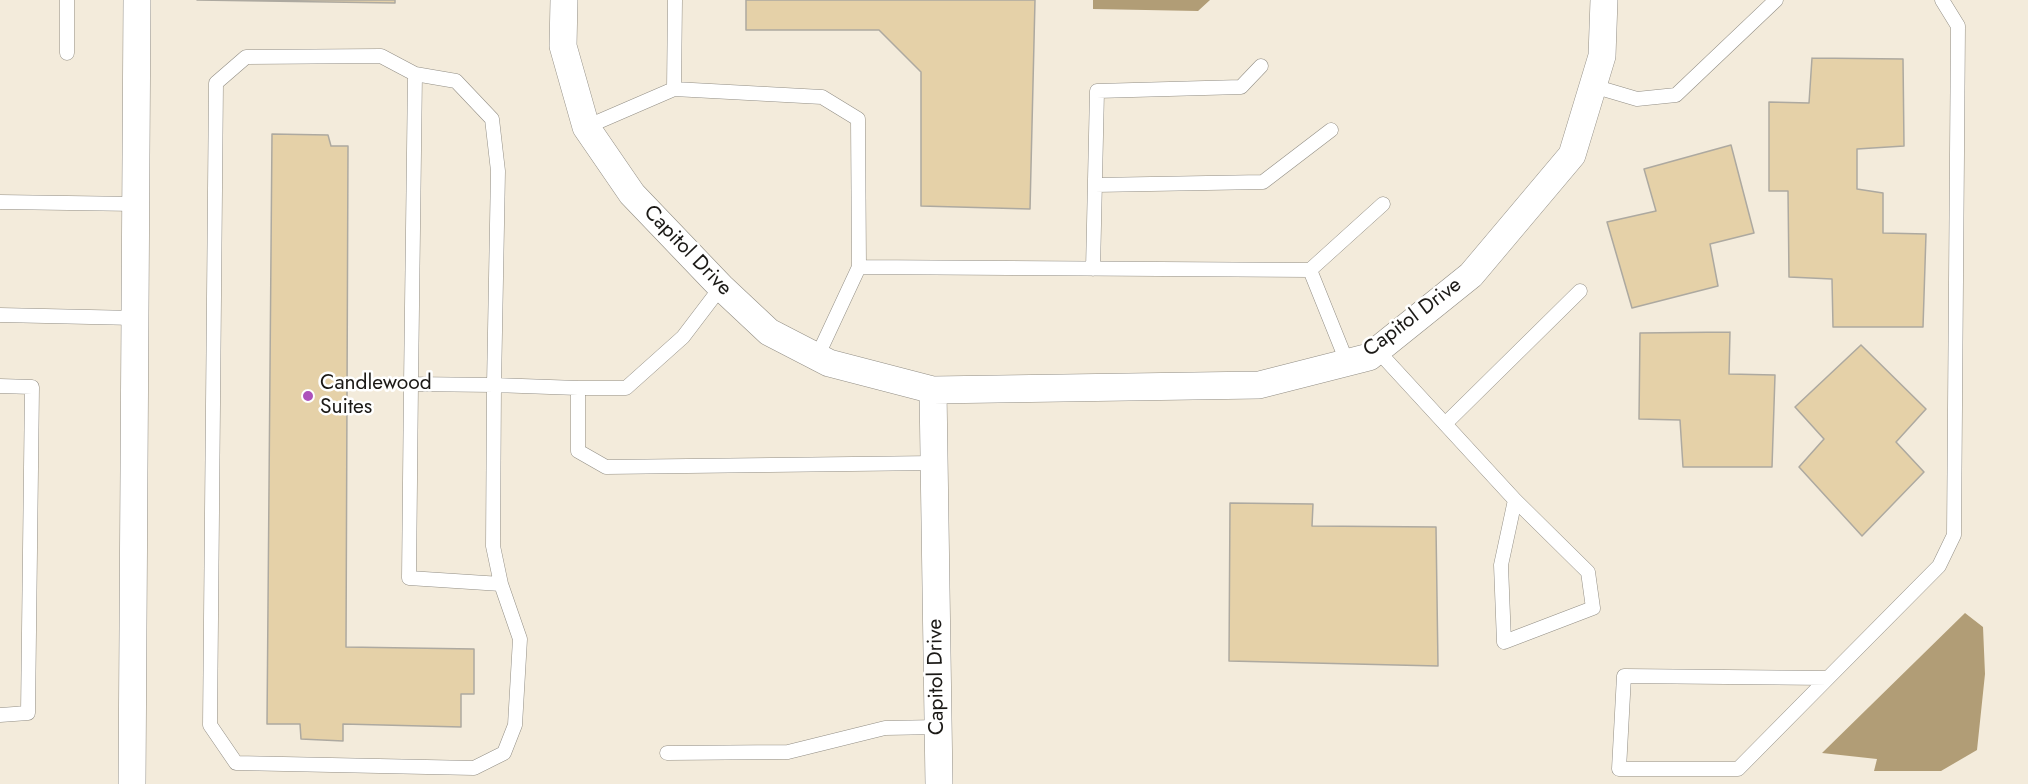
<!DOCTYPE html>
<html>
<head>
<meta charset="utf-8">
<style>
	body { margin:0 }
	canvas { display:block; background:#fdf9ef }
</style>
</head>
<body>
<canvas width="2028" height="784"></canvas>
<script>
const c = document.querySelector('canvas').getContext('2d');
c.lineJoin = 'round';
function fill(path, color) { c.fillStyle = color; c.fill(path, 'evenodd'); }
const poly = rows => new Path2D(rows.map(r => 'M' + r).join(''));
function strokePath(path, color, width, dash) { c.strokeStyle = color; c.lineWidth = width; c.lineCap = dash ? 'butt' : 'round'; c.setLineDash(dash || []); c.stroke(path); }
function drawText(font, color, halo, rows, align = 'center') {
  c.font = font + ' Jost,sans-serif'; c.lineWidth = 5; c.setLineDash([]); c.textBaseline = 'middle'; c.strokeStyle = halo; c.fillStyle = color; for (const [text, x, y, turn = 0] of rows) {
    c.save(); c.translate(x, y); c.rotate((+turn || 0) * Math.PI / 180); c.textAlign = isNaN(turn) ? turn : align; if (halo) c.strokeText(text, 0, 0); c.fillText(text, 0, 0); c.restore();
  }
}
fill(poly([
	[0,0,2028,0,2028,784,0,784]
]), '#f3ebdb');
fill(poly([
	[1093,0,1210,0,1198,11,1093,9],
	[1965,613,1983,627,1985,674,1977,750,1941,771,1874,771,1877,759,1822,753]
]), '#b19d76');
const building = poly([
	[197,0,395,0,395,3,197,0],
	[746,0,1035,0,1030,209,921,206,921,72,879,30,746,30,746,0],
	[1812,58,1903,59,1904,146,1857,149,1857,189,1883,193,1883,233,1926,234,1923,327,1833,327,1832,279,1789,277,1788,191,1769,191,1769,102,1809,103,1812,58],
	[272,134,328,135,331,146,348,146,346,647,474,649,474,694,461,694,461,727,343,724,343,741,301,739,300,724,267,724,272,134],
	[1731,145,1754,233,1710,244,1718,286,1632,308,1607,222,1656,211,1644,169,1731,145],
	[1730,332,1729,374,1775,375,1772,467,1683,467,1680,420,1639,419,1640,333,1730,332],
	[1861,345,1926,409,1896,442,1924,472,1862,536,1799,467,1824,439,1795,407,1861,345],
	[1230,503,1313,504,1312,526,1436,527,1438,666,1229,661,1230,503]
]);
fill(building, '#e5d1a8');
strokePath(building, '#ada9a0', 1.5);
const service = poly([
	[67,0,67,53],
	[415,74,456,81,492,119,498,171,494,385,493,546,501,584,520,639,515,725,504,753,474,768,236,763,210,725,216,83,246,57,381,56,415,74,411,384,494,385,578,388,626,388,683,337,721,287],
	[1593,86,1637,99,1676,95,1776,0],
	[674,89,675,0],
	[586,127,674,89,822,97,858,119,859,267],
	[1095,185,1263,182,1331,130],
	[0,202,136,204],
	[1093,269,1097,91,1241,87,1261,66],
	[0,315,135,318],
	[1377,350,1515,500,1588,572,1593,608,1504,642,1501,565,1515,500],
	[817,357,859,267,1310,270],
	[1347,362,1310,270,1383,204],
	[411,384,409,578,501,584],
	[0,386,32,387,28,713,0,715],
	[578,388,578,451,606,467,934,463],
	[1445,424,1580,291],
	[1828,678,1624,676,1619,769,1738,769,1828,678,1939,566,1954,535,1958,26,1942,0],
	[667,753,788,752,885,728,938,727]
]);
const minor = poly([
	[564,0,563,46,586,127,632,194,721,287,769,332,829,363,933,390,1259,385,1369,357,1471,275,1572,155,1602,56,1604,0],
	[933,390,939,784],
	[132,784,137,0]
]);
strokePath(service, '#928e85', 15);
strokePath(minor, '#928e85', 28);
strokePath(service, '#fff', 14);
strokePath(minor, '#fff', 27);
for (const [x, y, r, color] of [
	[308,396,6,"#ad51bb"]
]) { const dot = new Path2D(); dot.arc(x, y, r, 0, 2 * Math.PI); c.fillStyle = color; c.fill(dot); strokePath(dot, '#fff', 2); }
drawText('21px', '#1b1916', '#fff', [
	["Capitol Drive",687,251,46],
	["Capitol Drive",1413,318,-37],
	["Capitol Drive",937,677,-91]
]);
drawText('21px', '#1b1916', '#fff', [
	["Candlewood",320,384],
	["Suites",320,408]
], 'left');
</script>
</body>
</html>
